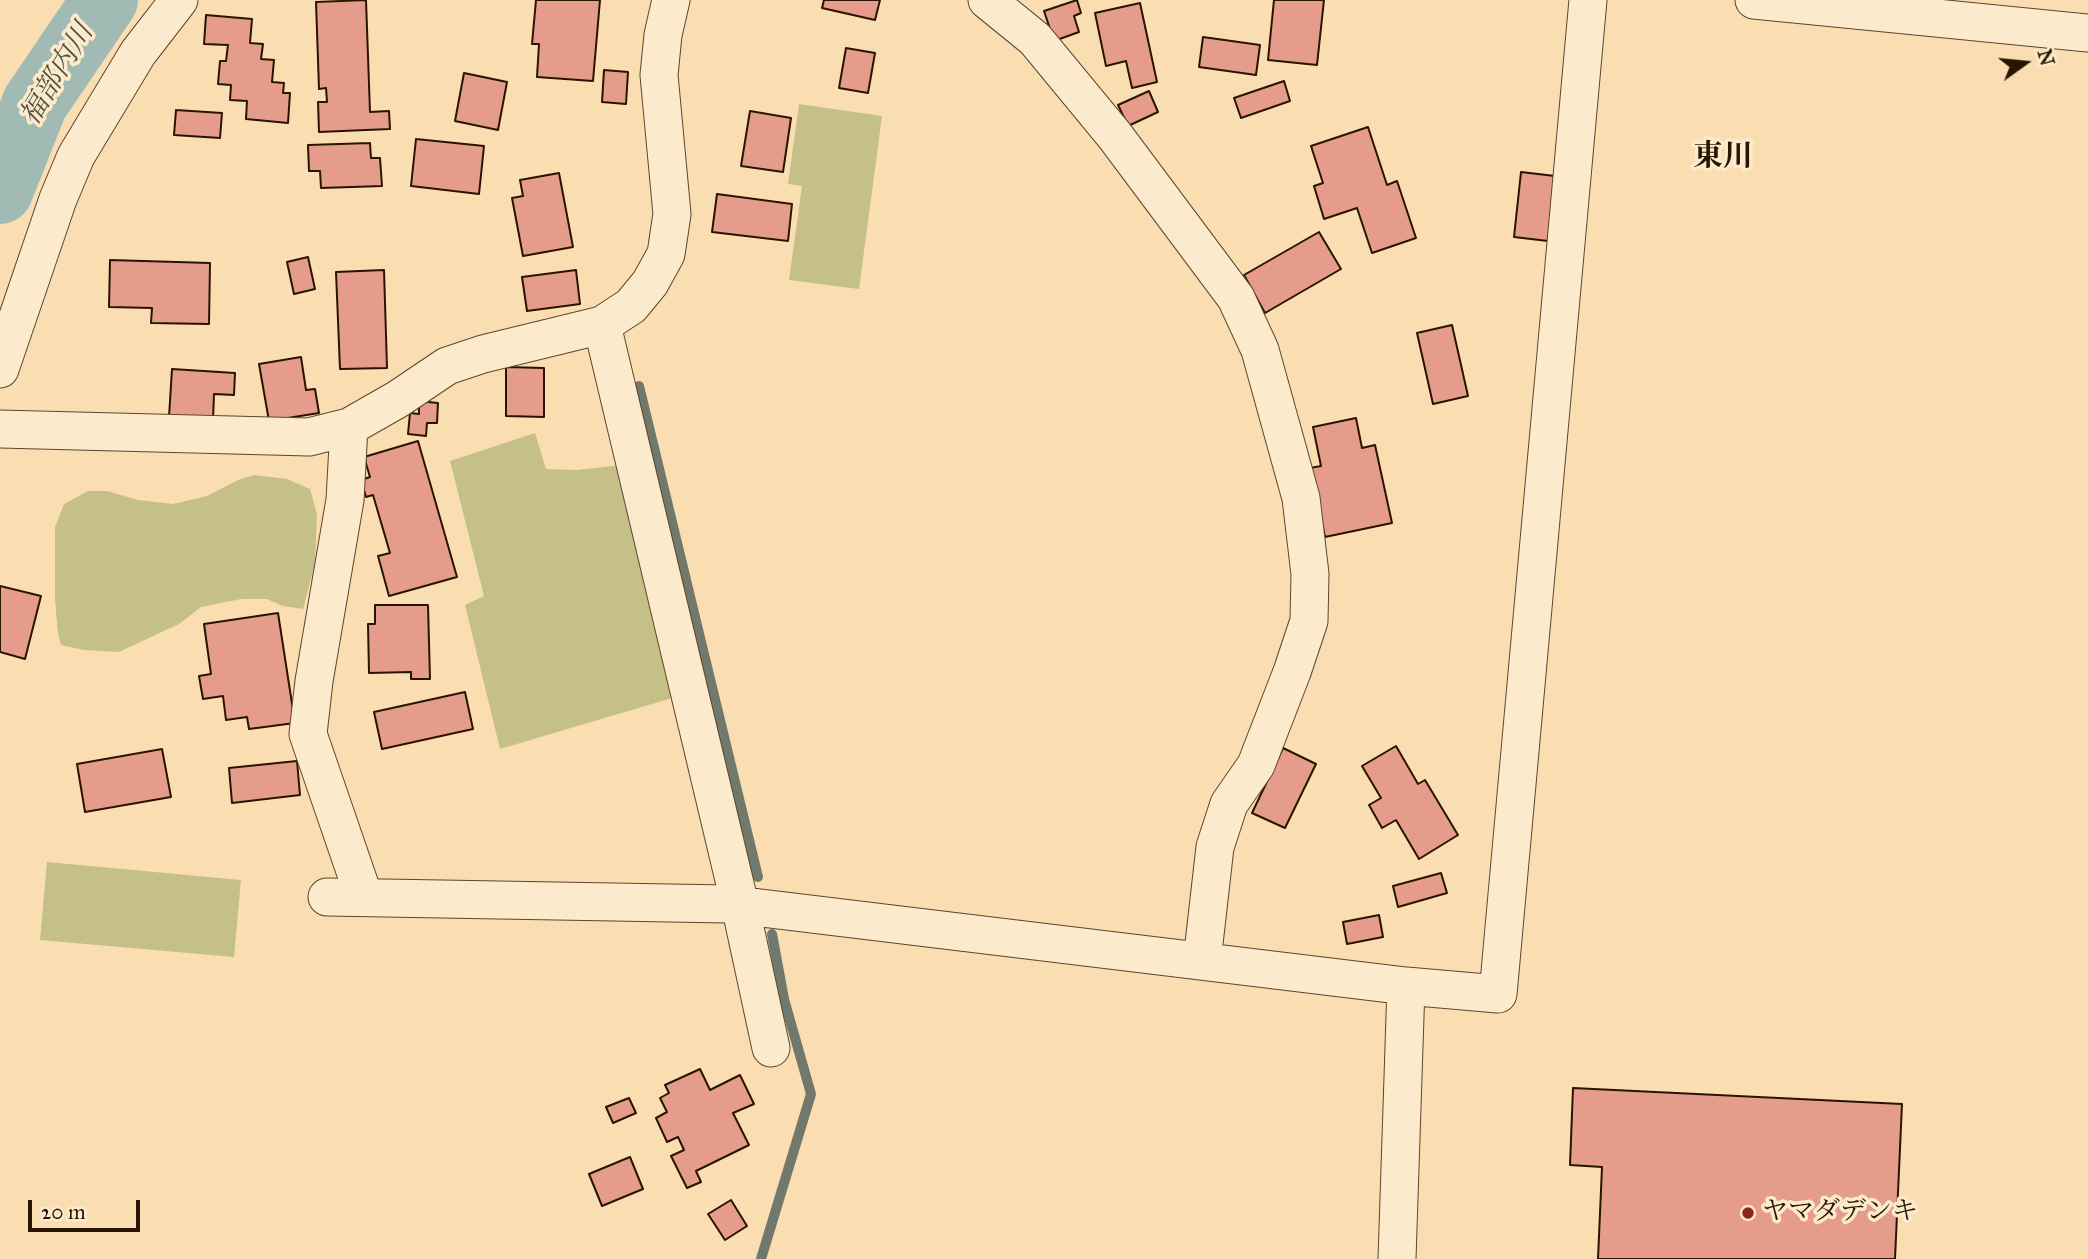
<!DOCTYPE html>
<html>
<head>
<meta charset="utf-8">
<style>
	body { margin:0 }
	#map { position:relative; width:2088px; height:1259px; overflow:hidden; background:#fadeb1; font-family:"IM FELL Great Primer",serif }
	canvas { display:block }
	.north { position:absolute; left:1990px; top:28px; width:70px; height:70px; -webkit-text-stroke:5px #fceacc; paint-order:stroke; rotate:75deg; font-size:19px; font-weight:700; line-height:28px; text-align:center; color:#281401 }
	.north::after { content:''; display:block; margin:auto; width:24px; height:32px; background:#281401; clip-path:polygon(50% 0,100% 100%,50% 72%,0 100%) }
	.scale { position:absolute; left:28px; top:1200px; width:112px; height:32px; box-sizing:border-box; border:4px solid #281401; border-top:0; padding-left:9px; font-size:21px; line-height:24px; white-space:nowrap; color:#281401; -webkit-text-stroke:5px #fceacc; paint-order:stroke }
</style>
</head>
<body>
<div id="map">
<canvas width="2088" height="1259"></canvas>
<div class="north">N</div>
<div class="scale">20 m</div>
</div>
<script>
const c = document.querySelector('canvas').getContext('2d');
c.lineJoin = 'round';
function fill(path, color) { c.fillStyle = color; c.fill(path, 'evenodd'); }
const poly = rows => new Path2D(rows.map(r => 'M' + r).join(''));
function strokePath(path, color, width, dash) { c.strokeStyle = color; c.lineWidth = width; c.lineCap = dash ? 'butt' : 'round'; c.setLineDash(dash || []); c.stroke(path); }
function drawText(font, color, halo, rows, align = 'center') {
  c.font = font + ' "IM FELL Great Primer","Noto Serif JP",serif'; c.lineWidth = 7; c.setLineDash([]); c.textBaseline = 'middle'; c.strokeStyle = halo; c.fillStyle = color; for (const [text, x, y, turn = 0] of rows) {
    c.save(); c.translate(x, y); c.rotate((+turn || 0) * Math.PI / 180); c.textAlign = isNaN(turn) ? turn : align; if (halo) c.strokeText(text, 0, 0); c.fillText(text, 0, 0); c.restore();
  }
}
fill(poly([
	[799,104,882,116,859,289,789,280,802,186,788,184],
	[535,433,546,469,577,470,622,465,672,698,500,749,465,605,484,596,450,461],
	[254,475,287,479,310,489,317,514,315,563,303,609,283,606,267,599,241,599,201,607,179,624,119,652,84,650,61,645,58,634,55,600,55,527,64,504,88,491,107,491,138,500,173,504,207,496,238,480],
	[47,862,241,880,234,957,40,940]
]), '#c4c088');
strokePath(poly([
	[639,386,758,877],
	[761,1259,811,1094,784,999,772,934]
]), '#71786c', 10);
strokePath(poly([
	[0,191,35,103,105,0]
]), '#a1bbb4', 66);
const building = poly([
	[366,0,370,112,389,111,390,129,319,132,318,102,327,102,326,88,319,89,316,2,366,0],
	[536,0,600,0,593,81,537,77,539,44,532,44,536,0],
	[824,0,880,0,875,20,822,8,824,0],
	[1077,0,1081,13,1074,16,1079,32,1054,41,1044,11,1077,0],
	[1274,0,1324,0,1317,65,1268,60,1274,0],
	[1140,3,1157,82,1132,88,1126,61,1106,66,1095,13,1140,3],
	[206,15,252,19,250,43,263,44,261,59,274,60,272,82,284,83,283,93,290,93,288,123,246,119,247,101,230,100,231,85,218,84,220,61,226,61,228,45,204,44,206,15],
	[1203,37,1260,45,1256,75,1199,67,1203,37],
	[846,48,875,53,868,93,839,88,846,48],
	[604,70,628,72,626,104,602,102,604,70],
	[464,73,507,82,498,130,455,121,464,73],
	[1284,81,1290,101,1241,118,1234,98,1284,81],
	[1149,91,1158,112,1128,126,1118,105,1149,91],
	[176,110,222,113,220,138,174,135,176,110],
	[750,111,791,118,783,172,741,166,750,111],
	[1368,127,1387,185,1397,181,1416,238,1372,253,1357,208,1324,219,1314,186,1323,183,1311,146,1368,127],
	[416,139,484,146,479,194,411,186,416,139],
	[370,143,371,158,380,158,382,186,321,188,320,171,309,171,308,145,370,143],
	[1521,172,1555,176,1548,241,1514,237,1521,172],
	[559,173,573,247,523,256,512,198,523,196,520,180,559,173],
	[717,194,792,204,788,241,712,232,717,194],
	[1319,232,1341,269,1265,313,1244,275,1319,232],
	[308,257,315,289,294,294,287,262,308,257],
	[110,260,210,263,209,324,151,323,152,308,109,307,110,260],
	[384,270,387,368,340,369,336,272,384,270],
	[576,270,580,304,527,311,522,277,576,270],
	[1452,325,1468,396,1433,404,1417,333,1452,325],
	[301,357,306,390,315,389,319,413,269,421,259,364,301,357],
	[506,367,544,368,544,417,506,416,506,367],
	[172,369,235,373,234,395,214,394,213,420,169,417,172,369],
	[419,401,438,403,437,423,427,423,426,436,408,434,410,413,419,414,419,401],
	[1356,418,1362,448,1375,445,1392,523,1325,537,1310,468,1321,466,1313,427,1356,418],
	[418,441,457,577,389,596,378,556,390,553,373,495,366,497,361,480,370,477,364,457,418,441],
	[0,586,41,596,25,659,0,652,0,586],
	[375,605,428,605,430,679,411,679,411,672,369,673,368,624,375,624,375,605],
	[278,613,295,723,249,729,247,717,226,720,223,696,203,699,199,676,211,674,204,624,278,613],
	[465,692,473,729,382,749,374,712,465,692],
	[1396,746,1418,784,1425,780,1458,835,1419,859,1396,820,1382,828,1369,805,1381,798,1362,766,1396,746],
	[1283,748,1316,764,1285,828,1252,813,1283,748],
	[162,749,171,797,85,812,77,764,162,749],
	[297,761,300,795,232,803,229,768,297,761],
	[1441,873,1447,893,1398,907,1393,886,1441,873],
	[1379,915,1383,937,1347,944,1343,922,1379,915],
	[700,1069,710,1090,740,1075,754,1104,733,1113,749,1145,696,1171,701,1182,687,1188,671,1156,684,1150,678,1137,667,1142,656,1118,667,1112,660,1098,669,1093,665,1085,700,1069],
	[1573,1088,1902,1104,1895,1259,1598,1259,1602,1167,1570,1165,1573,1088],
	[629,1098,636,1113,613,1123,606,1107,629,1098],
	[630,1157,643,1189,602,1206,589,1174,630,1157],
	[731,1200,747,1226,725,1240,708,1214,731,1200]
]);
fill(building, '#e69c8b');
strokePath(building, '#281401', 2);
const minor = poly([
	[987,0,1035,39,1115,136,1236,298,1260,350,1301,498,1310,574,1309,621,1292,672,1256,765,1229,804,1215,847,1202,961],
	[1754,0,2088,33],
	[602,325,740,905,771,1048],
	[0,369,58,199,76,156,138,53,179,0],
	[349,427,345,500,314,681,308,734,364,897],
	[0,429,309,437,349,427,398,399,447,366,483,354,602,325,631,306,650,283,666,254,672,214,659,75,663,35,671,0],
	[327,897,728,904,1406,986,1498,994,1588,0],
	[1397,1259,1406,986]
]);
strokePath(minor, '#5c462d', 39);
strokePath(minor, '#fceacc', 37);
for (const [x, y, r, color] of [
	[1748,1213,7,"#8f2418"]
]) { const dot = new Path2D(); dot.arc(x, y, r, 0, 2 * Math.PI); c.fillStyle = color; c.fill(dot); strokePath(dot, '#fceacc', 2.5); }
drawText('26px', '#281401', '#fceacc', [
	["ヤマダデンキ",1762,1213]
], 'left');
drawText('italic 28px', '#524e40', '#fceacc', [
	["福部内川",58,75,-59]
]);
drawText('bold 30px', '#281401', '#fceacc', [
	["東川",1723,158]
]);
</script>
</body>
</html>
